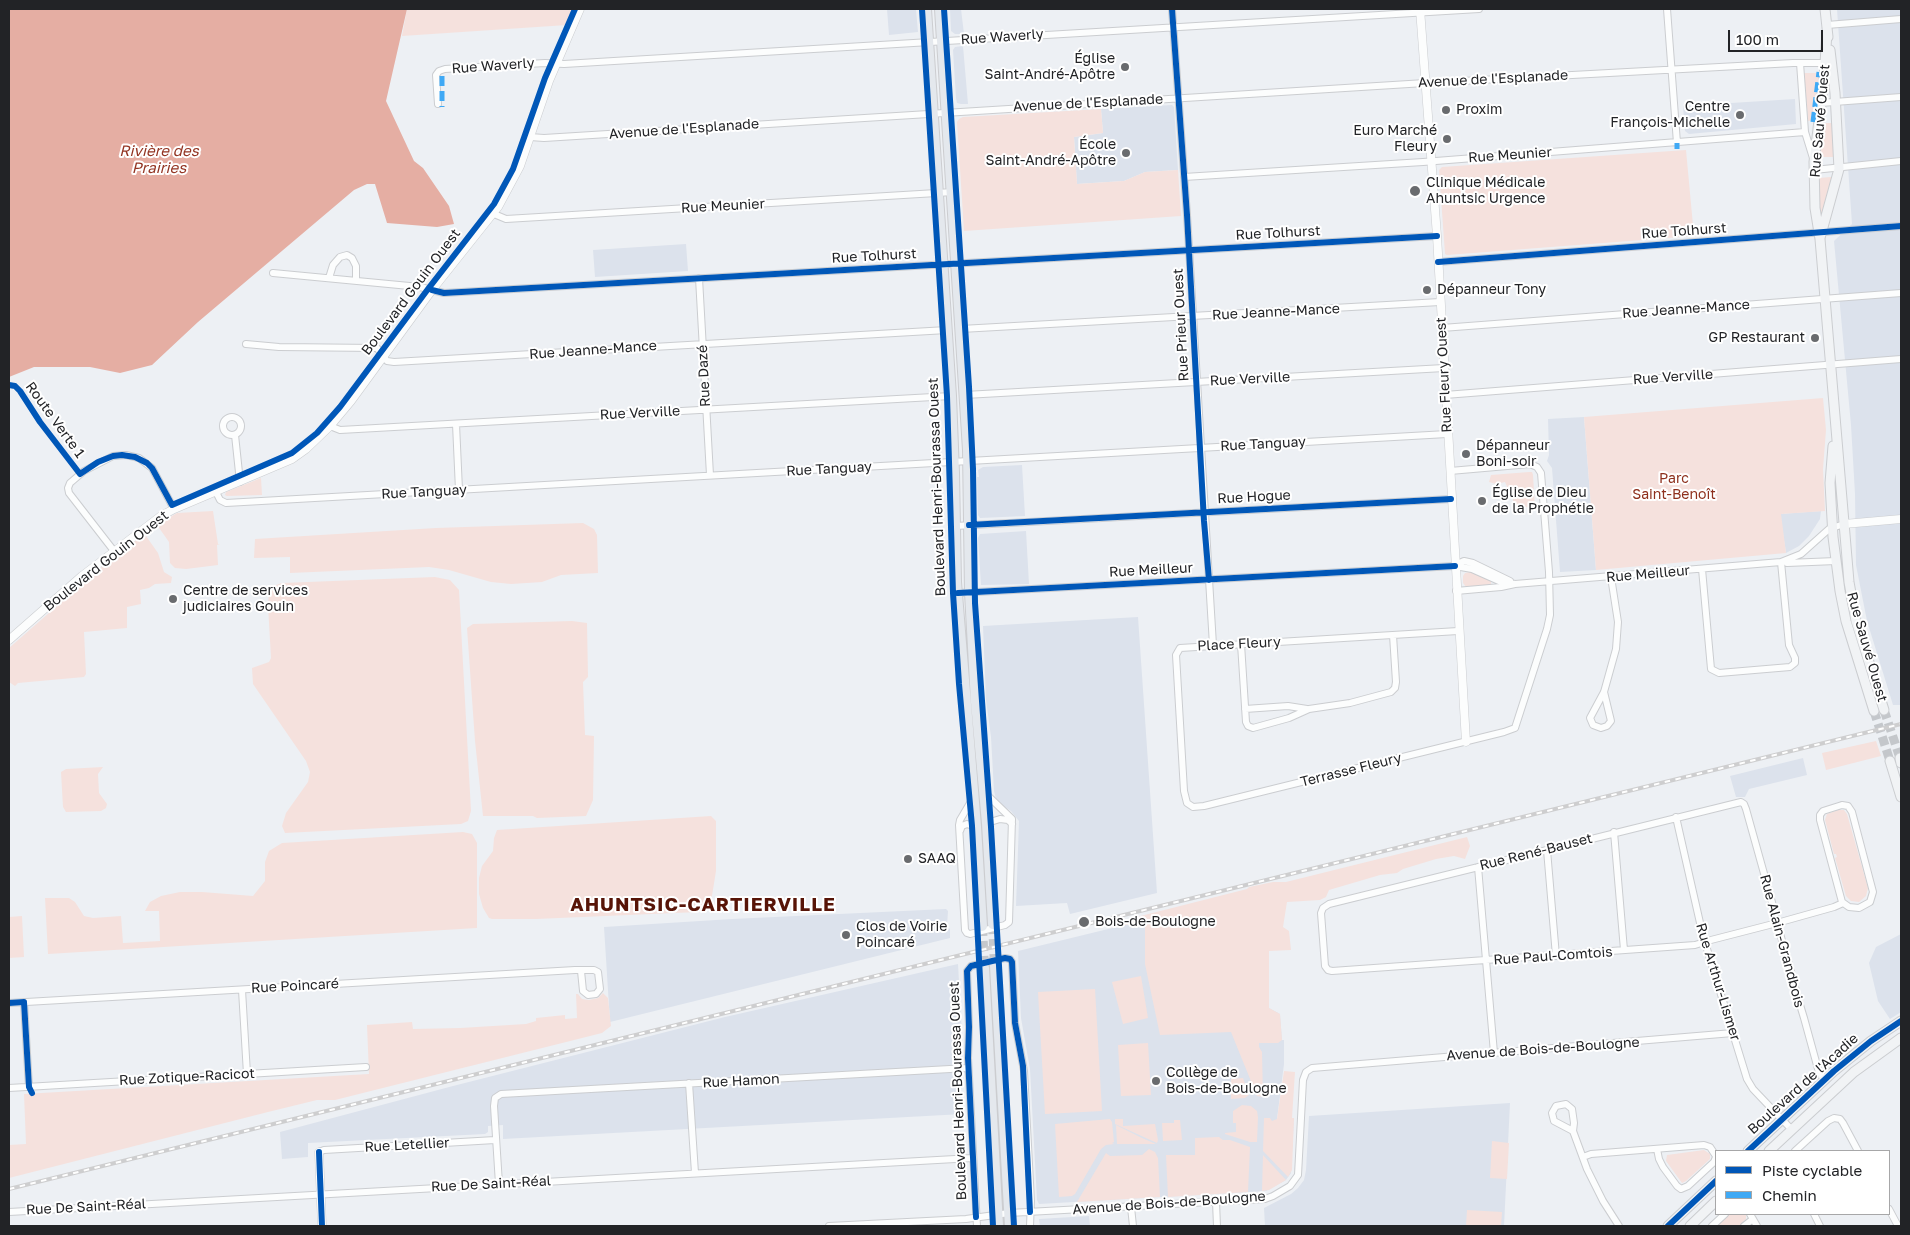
<!DOCTYPE html>
<html>
<head>
<meta charset="utf-8">
<style>
	body { margin:0 }
	#map { position:relative; width:1910px; height:1235px; overflow:hidden; background:#edf0f4; font-family:"Golos Text",sans-serif }
	canvas { display:block }
	.frame { position:absolute; inset:0; border:10px solid #222326; pointer-events:none }
	.legend { position:absolute; left:1715px; top:1150px; width:175px; height:65px; box-sizing:border-box; background:#fff; border:1px solid #a7a7a8; margin:0; padding:6px 9px; list-style:none; font-size:15px; color:#222326 }
	.legend li { display:flex; align-items:center; gap:10px; height:25px }
	.legend b { width:25px; border:1px solid #a7a7a8 }
	.scale { position:absolute; left:1728px; top:30px; width:95px; height:22px; box-sizing:border-box; border:2px solid #222326; border-top:0; padding-left:6px; font-size:15px; line-height:18px; white-space:nowrap; color:#222326; -webkit-text-stroke:4px #fff; paint-order:stroke }
</style>
</head>
<body>
<div id="map">
<canvas width="1910" height="1235"></canvas>
<div class="frame"></div>
<ul class="legend">
<li><b style="height:6px;background:#0057b8"></b>Piste cyclable</li>
<li><b style="height:6px;background:#3fa9f5"></b>Chemin</li>
</ul>
<div class="scale">100 m</div>
</div>
<script>
const c = document.querySelector('canvas').getContext('2d');
c.lineJoin = 'round';
function fill(path, color) { c.fillStyle = color; c.fill(path, 'evenodd'); }
const poly = rows => new Path2D(rows.map(r => 'M' + r).join(''));
function strokePath(path, color, width, dash) { c.strokeStyle = color; c.lineWidth = width; c.lineCap = dash ? 'butt' : 'round'; c.setLineDash(dash || []); c.stroke(path); }
function drawText(font, color, halo, rows, align = 'center') {
  c.font = font + ' "Golos Text",sans-serif'; c.lineWidth = 4; c.setLineDash([]); c.textBaseline = 'middle'; c.strokeStyle = halo; c.fillStyle = color; for (const [text, x, y, turn = 0] of rows) {
    c.save(); c.translate(x, y); c.rotate((+turn || 0) * Math.PI / 180); c.textAlign = isNaN(turn) ? turn : align; if (halo) c.strokeText(text, 0, 0); c.fillText(text, 0, 0); c.restore();
  }
}
fill(poly([
	[887,9,916,9,918,32,889,35],
	[950,9,961,9,964,34,955,34,951,31],
	[1837,9,1901,9,1901,705,1893,705,1867,621,1856,565,1855,494,1851,425,1834,241,1852,224],
	[963,46,968,104,961,104,957,103,956,98,953,50,955,47],
	[1795,99,1796,124,1689,134,1685,131,1683,106],
	[1172,105,1174,107,1178,170,1145,172,1124,181,1077,184,1074,137,1103,133,1101,109],
	[686,244,688,271,595,277,593,250],
	[1584,417,1596,570,1560,572,1552,468,1547,461,1549,455,1548,419],
	[1022,465,1025,516,980,518,978,515,977,477,979,477,978,470,983,467],
	[1821,511,1820,519,1809,536,1799,546,1786,553,1780,514],
	[1026,531,1029,584,981,585,978,538,980,534],
	[1138,617,1157,893,1070,914,1067,903,1016,906,1019,821,1011,811,1000,804,996,799,994,791,991,737,986,700,983,626],
	[1803,758,1807,775,1749,789,1745,797,1736,797,1730,776],
	[946,909,948,911,947,926,950,929,950,938,610,1022,604,927,732,919],
	[1145,920,1145,961,1269,951,1269,1008,1280,1014,1282,1040,1284,1040,1284,1064,1277,1119,1294,1118,1291,1173,1286,1180,1266,1191,1039,1204,1037,1200,1030,1069,1021,1018,1018,951],
	[1901,934,1901,1012,1890,1019,1878,1001,1869,963,1876,947],
	[958,964,962,1036,956,1045,957,1077,960,1079,963,1114,503,1139,503,1125,488,1126,488,1132,485,1134,308,1143,308,1157,282,1159,280,1132,453,1086,725,1017],
	[1510,1103,1504,1226,1265,1226,1264,1208,1291,1194,1298,1188,1304,1180,1306,1170,1309,1116],
	[1089,1216,1090,1226,1040,1226,1039,1219]
]), '#dce2ec');
fill(poly([
	[407,9,573,9,567,25,402,36],
	[1804,73,1820,73,1815,120,1808,121,1808,119],
	[1101,109,1103,133,1074,137,1077,184,1124,181,1145,172,1178,170,1181,216,964,231,957,122,959,119,963,117],
	[1824,123,1833,123,1834,157,1819,157],
	[1686,150,1694,236,1447,255,1445,254,1439,170,1442,167],
	[1831,177,1832,180,1820,224,1818,178],
	[1823,398,1826,430,1823,469,1825,511,1781,514,1786,553,1596,570,1584,417],
	[1529,472,1532,472,1533,475,1535,509,1513,504,1513,494,1509,491,1505,482,1496,484,1489,482,1491,475],
	[261,478,262,495,227,496,225,495,226,492],
	[213,511,218,544,220,544,217,545,218,565,186,569,175,568,170,563,169,542,157,525,177,513],
	[583,523,594,529,597,535,598,573,561,575,542,582,511,584,491,582,449,570,429,567,290,573,290,557,254,558,255,539,436,528],
	[146,536,158,553,164,572,172,577,171,583,155,584,149,588,140,590,141,604,127,607,127,628,84,632,86,674,84,677,18,683,15,686,9,682,9,648,98,570,140,537],
	[1470,572,1491,581,1491,585,1466,587,1463,583,1463,576,1465,573],
	[435,577,450,580,459,590,471,811,468,821,461,824,285,833,282,826,286,813,308,782,310,772,306,761,253,684,252,668,269,662,271,658,268,605,269,591,273,586,282,583],
	[572,621,587,623,588,677,583,682,585,735,594,736,593,800,586,816,537,818,533,816,483,816,475,741,467,628,473,624],
	[1876,741,1881,756,1826,770,1822,753],
	[103,767,98,774,99,793,107,804,106,808,101,811,66,812,63,807,61,772,66,769],
	[1838,810,1844,810,1847,814,1868,888,1866,896,1859,902,1851,901,1846,896,1835,858,1837,857,1836,854,1834,854,1825,820,1827,814],
	[711,816,716,821,716,871,710,908,698,912,536,919,492,919,489,918,483,908,479,894,479,878,482,866,493,851,494,838,497,830],
	[463,832,472,834,477,843,477,928,48,954,45,898,69,898,75,902,84,916,93,918,121,916,123,943,160,941,159,911,145,911,150,902,161,896,180,892,202,892,253,896,265,881,265,862,269,851,282,843],
	[1467,837,1470,846,1465,859,1454,856,1436,859,1403,869,1397,873,1380,875,1329,890,1326,897,1320,900,1287,902,1283,927,1289,931,1291,950,1269,951,1269,1008,1280,1014,1282,1040,1278,1043,1259,1043,1259,1047,1262,1052,1263,1097,1257,1096,1231,1032,1160,1035,1145,964,1145,921,1112,928,1117,922,1247,889,1249,887,1273,882,1286,882],
	[22,916,24,957,9,958,9,917],
	[1141,976,1148,1018,1123,1024,1112,982],
	[1095,989,1102,1111,1045,1114,1038,992],
	[603,993,608,998,611,1026,602,1033,335,1100,317,1100,268,1112,9,1178,9,1145,26,1144,24,1094,369,1074,367,1025,412,1022,413,1029,460,1028,526,1024,536,1021,536,1018,565,1015,565,1019,577,1018,576,994,578,994,582,999,589,1000,598,998],
	[1148,1043,1151,1095,1121,1096,1118,1045],
	[1284,1071,1295,1072,1292,1118,1294,1118,1292,1170,1288,1177,1263,1151,1264,1118,1270,1118,1272,1121,1277,1119],
	[1243,1078,1249,1095,1245,1098,1231,1099,1231,1079],
	[1242,1105,1251,1106,1257,1111,1258,1117,1257,1142,1250,1142,1225,1134,1225,1133,1236,1132,1236,1123,1233,1123,1233,1111],
	[1110,1119,1112,1122,1114,1142,1112,1143,1114,1144,1106,1145,1101,1149,1075,1194,1072,1196,1059,1197,1055,1124],
	[1115,1119,1123,1119,1123,1126,1155,1124,1158,1140,1157,1143,1115,1124],
	[1174,1120,1180,1120,1182,1140,1163,1141,1162,1123,1174,1123],
	[1116,1125,1142,1138,1156,1144,1117,1144],
	[1219,1137,1223,1140,1230,1140,1250,1147,1248,1192,1168,1197,1166,1155,1195,1155,1195,1138],
	[1492,1141,1509,1143,1507,1179,1490,1178],
	[1149,1149,1155,1152,1158,1158,1160,1197,1077,1202,1106,1153,1110,1156,1142,1155],
	[1704,1150,1710,1154,1710,1159,1686,1181,1682,1183,1666,1161,1667,1155],
	[1263,1155,1286,1180,1269,1190,1262,1191],
	[1467,1210,1502,1212,1501,1226,1466,1226],
	[1730,1214,1746,1214,1746,1219,1739,1226,1717,1226]
]), '#f5e1dd');
fill(poly([
	[9,9,407,9,386,101,414,161,423,168,449,206,454,224,437,227,387,223,375,184,367,184,354,190,198,322,152,365,120,373,90,367,34,367,9,377]
]), '#e5aea3');
strokePath(poly([
	[1884,710,1900,758],
	[1874,711,1890,761]
]), '#c4c7cb', 9, [9, 4.5]);
strokePath(poly([
	[993,924,995,966],
	[982,926,984,968]
]), '#c4c7cb', 10, [10, 5]);
const minor = poly([
	[1172,9,1187,215,1213,645],
	[1667,9,1677,143],
	[1827,25,1901,19],
	[1800,63,1805,132,1813,158],
	[1821,103,1901,97],
	[438,104,436,75,439,71,445,69,545,63,564,64,1479,9],
	[530,137,544,138,1425,83,1793,63,1829,63],
	[1814,170,1901,161],
	[1184,177,1423,162,1805,132],
	[494,214,506,219,953,192],
	[1438,262,1901,226],
	[273,273,420,287,444,293,1437,236],
	[329,278,333,265,340,257,347,255,352,258,356,266,356,281],
	[699,278,710,475],
	[1442,328,1901,293],
	[961,329,1440,302],
	[246,344,279,347,377,348,387,361,394,362,947,330],
	[965,395,1444,368],
	[1445,395,1901,359],
	'223 426a9 9 0 1 1 18 0a9 9 0 1 1-18 0Z',
	[456,424,459,490],
	[330,426,340,430,951,396],
	[235,435,240,482],
	[1450,471,1530,464,1537,467,1541,473,1549,572,1550,615,1547,629,1515,728,1504,732,1204,806,1193,807,1187,803,1184,791,1176,655,1180,648,1458,631],
	[216,492,220,500,226,503,1447,434],
	[955,526,1451,499],
	[114,551,69,493,68,488,70,483,84,471,113,456,126,455,139,458,152,468,174,509],
	[1787,563,1836,561],
	[1455,565,1464,561,1473,563,1510,581],
	[1702,569,1711,669,1719,673,1790,667,1795,663,1795,658,1789,645,1781,562],
	[1456,591,1501,587,1515,584,1781,562,1801,554,1829,529,1844,524],
	[958,593,1455,566,1472,569,1499,581,1515,584],
	[1241,644,1246,722,1248,726,1253,728,1289,718,1309,709,1350,703,1391,692,1395,688,1396,682,1393,635],
	[1604,692,1611,721,1607,726,1601,728,1593,725,1590,718,1604,692,1616,649,1618,622,1611,577],
	[1245,709,1288,706,1307,709],
	[973,798,960,820,959,825,965,930,967,933,970,934,1005,925,1009,922,1012,819,985,793],
	[1842,805,1848,806,1852,812,1873,892,1870,902,1859,908,1849,907,1842,902,1820,820,1820,815,1823,811,1842,805],
	[1676,817,1703,936,1747,1079,1753,1089,1792,1130],
	[987,823,1000,819,1008,820,1012,824],
	[960,831,962,826,967,824,976,827],
	[1614,832,1624,950],
	[1547,850,1556,956],
	[1478,867,1494,1053],
	[242,990,247,1074],
	[24,1002,29,1087],
	[9,1003,575,970,594,970,598,972,600,989,596,994,588,995,583,991,581,971],
	[1824,1080,1818,1069,1804,1018,1797,995,1792,975,1777,923,1775,916,1775,913,1746,809,1744,804,1741,802,1329,904,1323,908,1321,913,1325,966,1328,970,1332,971,1695,945,1711,940,1777,923,1834,907,1843,903],
	[689,1083,695,1173],
	[9,1088,366,1067],
	[1573,1131,1554,1121,1552,1113,1556,1106,1566,1104,1572,1109,1574,1123,1573,1131,1587,1169,1603,1201,1619,1226],
	[1657,1149,1659,1159,1663,1167,1677,1186,1681,1189,1688,1186,1714,1162,1716,1157],
	[1795,1151,1828,1121,1834,1118,1840,1119,1843,1123,1858,1151],
	[319,1152,324,1150,495,1140],
	[1583,1157,1591,1154,1704,1145,1710,1147,1716,1156],
	[499,1184,494,1106,495,1098,501,1094,968,1068],
	[1216,1202,1217,1226],
	[1131,1207,1133,1226],
	[1889,1209,1898,1226],
	[9,1212,973,1158],
	[1750,1214,1757,1226],
	[1814,1214,1820,1226],
	[829,1226,966,1219,1009,1213,1265,1199,1273,1196,1290,1186,1298,1175,1303,1080,1306,1072,1312,1068,1733,1033],
	[977,1226,968,1058,969,1027,967,971,971,966,1005,958,1010,959,1012,962,1015,1023,1024,1071,1031,1201,1030,1226],
	[1712,1226,1725,1214],
	[1744,1226,1753,1219]
]);
const tertiary = poly([
	[1420,9,1437,236,1466,742],
	[1844,524,1901,519],
	[9,640,82,576,161,516,174,509,292,459,306,449,330,426,351,401,432,290,498,207,520,166,549,81,580,9],
	[319,1152,322,1226]
]);
const secondary = poly([
	[1825,9,1828,37],
	[1827,32,1824,79,1814,162,1815,208,1820,239,1849,582,1856,621,1884,710],
	[1820,238,1839,169,1835,93,1830,50],
	[1833,446,1830,483,1833,537,1840,591,1846,621,1874,711],
	[1900,758,1901,763],
	[1890,761,1901,797],
	[1748,1151,1834,1071,1871,1041,1901,1021],
	[1769,1151,1854,1072,1901,1038],
	[1668,1226,1716,1181],
	[1690,1226,1716,1201]
]);
const primary = poly([
	[926,9,951,396,954,473,956,582,976,827,982,926],
	[940,9,968,450,970,593,976,702,987,823,993,924],
	[995,966,1010,1226],
	[984,968,998,1226]
]);
strokePath(minor, '#cbcdd0', 8);
strokePath(tertiary, '#cbcdd0', 9);
strokePath(secondary, '#cbcdd0', 11);
strokePath(primary, '#cccdd0', 12);
strokePath(minor, '#fcfdfd', 6);
strokePath(tertiary, '#fcfdfd', 8);
strokePath(secondary, '#f1f3f5', 9);
strokePath(primary, '#e4e8ed', 10);
const rail = poly([
	[9,1189,1901,724]
]);
strokePath(rail, '#cececf', 4);
strokePath(rail, '#fff', 2, [5.5]);
strokePath(poly([
	[442,76,442,107],
	[1813,122,1819,72],
	[1677,149,1677,143]
]), '#3fa9f5', 5, [10, 5]);
strokePath(poly([
	[922,9,947,396,953,593,959,684,972,826,993,1226],
	[944,9,969,387,973,469,975,603,991,827,1014,1226],
	[1172,9,1187,215,1204,521,1209,580],
	[1438,262,1901,226],
	[432,290,444,293,1437,236],
	[9,385,15,386,20,391,40,422,80,474,98,462,113,456,122,455,135,457,147,463,152,468,172,505,292,453,317,433,340,407,428,289,494,204,513,169,545,78,575,9],
	[969,525,1451,499],
	[958,593,1455,566],
	[9,1003,24,1002,29,1087,32,1093],
	[1748,1151,1834,1071,1871,1041,1901,1021],
	[319,1152,322,1226],
	[976,1217,968,1058,969,1027,967,971,971,966,1005,958,1010,959,1012,962,1015,1023,1023,1066,1030,1212],
	[1668,1226,1716,1181]
]), '#0057b8', 6);
for (const [x, y, r, color] of [
	[1125,67,5,"#696b6e"],
	[1446,110,5,"#696b6e"],
	[1740,115,5,"#696b6e"],
	[1447,139,5,"#696b6e"],
	[1126,153,5,"#696b6e"],
	[1415,191,6,"#696b6e"],
	[1427,290,5,"#696b6e"],
	[1815,338,5,"#696b6e"],
	[1466,454,5,"#696b6e"],
	[1482,501,5,"#696b6e"],
	[173,599,5,"#696b6e"],
	[908,859,5,"#696b6e"],
	[1084,922,6,"#696b6e"],
	[846,935,5,"#696b6e"],
	[1156,1081,5,"#696b6e"]
]) { const dot = new Path2D(); dot.arc(x, y, r, 0, 2 * Math.PI); c.fillStyle = color; c.fill(dot); strokePath(dot, '#fff', 2); }
drawText('14px', '#222326', '#fff', [
	["Rue Waverly",1002,37,-4],
	["Rue Waverly",493,66,-4],
	["Avenue de l'Esplanade",1493,79,-3],
	["Avenue de l'Esplanade",1088,103,-3],
	["Rue Sauvé Ouest",1820,121,-85],
	["Avenue de l'Esplanade",684,129,-4],
	["Rue Meunier",1510,155,-4],
	["Rue Meunier",723,206,-3],
	["Rue Tolhurst",1684,231,-4],
	["Rue Tolhurst",1278,233,-3],
	["Rue Tolhurst",874,256,-3],
	["Boulevard Gouin Ouest",411,292,-53],
	["Rue Jeanne-Mance",1686,309,-4],
	["Rue Jeanne-Mance",1276,312,-3],
	["Rue Prieur Ouest",1181,325,-93],
	["Rue Jeanne-Mance",593,350,-4],
	["Rue Fleury Ouest",1444,375,-93],
	["Rue Dazé",704,376,-93],
	["Rue Verville",1673,377,-4],
	["Rue Verville",1250,379,-3],
	["Rue Verville",640,413,-3],
	["Route Verte 1",55,420,54],
	["Rue Tanguay",1263,444,-3],
	["Rue Tanguay",829,469,-3],
	["Boulevard Henri-Bourassa Ouest",937,487,-92],
	["Rue Tanguay",424,492,-3],
	["Rue Hogue",1254,497,-3],
	["Boulevard Gouin Ouest",106,561,-38],
	["Rue Meilleur",1151,570,-3],
	["Rue Meilleur",1648,574,-5],
	["Place Fleury",1239,644,-3],
	["Rue Sauvé Ouest",1867,647,74],
	["Terrasse Fleury",1351,770,-14],
	["Rue René-Bauset",1536,852,-14],
	["Rue Alain-Grandbois",1782,941,75],
	["Rue Paul-Comtois",1553,956,-4],
	["Rue Arthur-Lismer",1718,982,73],
	["Rue Poincaré",295,986,-3],
	["Avenue de Bois-de-Boulogne",1543,1049,-4],
	["Rue Zotique-Racicot",187,1077,-3],
	["Rue Hamon",741,1081,-3],
	["Boulevard de l'Acadie",1803,1084,-42],
	["Boulevard Henri-Bourassa Ouest",958,1091,-92],
	["Rue Letellier",407,1145,-3],
	["Rue De Saint-Réal",491,1184,-3],
	["Avenue de Bois-de-Boulogne",1169,1203,-4],
	["Rue De Saint-Réal",86,1207,-3]
]);
drawText('14px', '#222326', '#fff', [
	["Église",1115,59,"right"],
	["Saint-André-Apôtre",1115,75,"right"],
	["Centre",1730,107,"right"],
	["François-Michelle",1730,123,"right"],
	["Proxim",1456,110],
	["Euro Marché",1437,131,"right"],
	["Fleury",1437,147,"right"],
	["École",1116,145,"right"],
	["Saint-André-Apôtre",1116,161,"right"],
	["Clinique Médicale",1426,183],
	["Ahuntsic Urgence",1426,199],
	["Dépanneur Tony",1437,290],
	["GP Restaurant",1805,338,"right"],
	["Dépanneur",1476,446],
	["Boni-soir",1476,462],
	["Église de Dieu",1492,493],
	["de la Prophétie",1492,509],
	["Centre de services",183,591],
	["judiciaires Gouin",183,607],
	["SAAQ",918,859],
	["Bois-de-Boulogne",1095,922],
	["Clos de Voirie",856,927],
	["Poincaré",856,943],
	["Collège de",1166,1073],
	["Bois-de-Boulogne",1166,1089]
], 'left');
drawText('14px', '#8e301d', '#fff', [
	["Parc",1674,479],
	["Saint-Benoît",1674,495]
]);
drawText('italic 15px', '#933422', '#fff', [
	["Rivière des",159,151],
	["Prairies",159,168]
]);
c.letterSpacing = '1px';
drawText('bold 19px', '#571407', '#fff', [
	["AHUNTSIC-CARTIERVILLE",703,905]
]);
c.letterSpacing = '0px';
</script>
</body>
</html>
